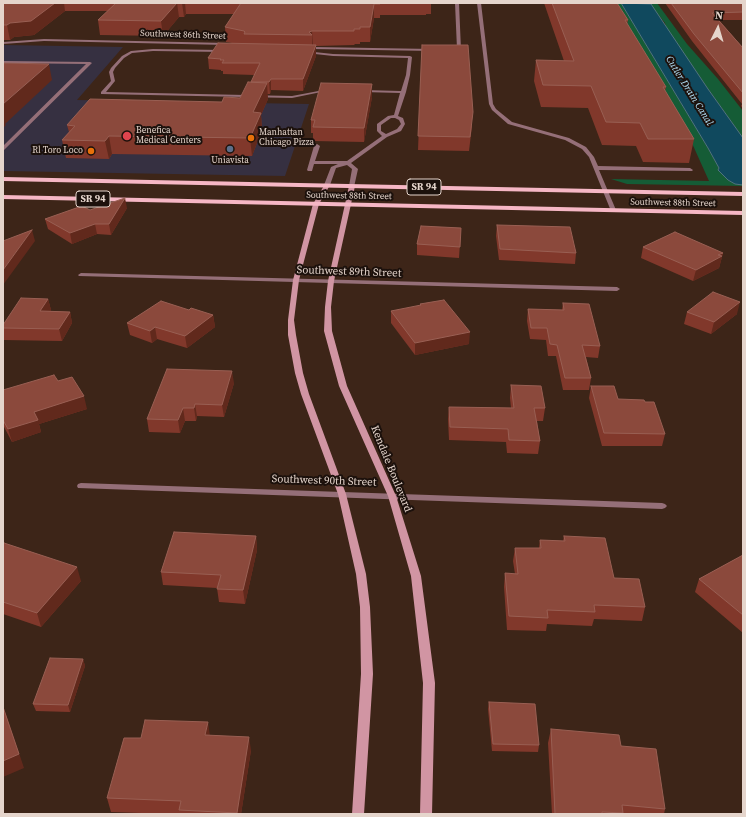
<!DOCTYPE html>
<html>
<head>
<meta charset="utf-8">
<style>
	body { margin:0 }
	#map { position:relative; width:746px; height:817px; overflow:hidden; background:#3d2518; font-family:"Source Serif 4",serif }
	canvas { display:block }
	.frame { position:absolute; inset:0; border:4px solid #e5d5cc; pointer-events:none }
	.north { position:absolute; left:698px; top:8px; width:40px; height:40px; -webkit-text-stroke:3px #1c110c; paint-order:stroke; rotate:5deg; font-size:11px; font-weight:700; line-height:16px; text-align:center; color:#e5d5cc }
	.north::after { content:''; display:block; margin:auto; width:14px; height:18px; background:#e5d5cc; clip-path:polygon(50% 0,100% 100%,50% 72%,0 100%) }
</style>
</head>
<body>
<div id="map">
<canvas width="746" height="817"></canvas>
<div class="frame"></div>
<div class="north">N</div>
</div>
<script>
const c = document.querySelector('canvas').getContext('2d');
c.lineJoin = 'round';
function fill(path, color) { c.fillStyle = color; c.fill(path, 'evenodd'); }
const poly = rows => new Path2D(rows.map(r => 'M' + r).join(''));
function strokePath(path, color, width, dash) { c.strokeStyle = color; c.lineWidth = width; c.lineCap = dash ? 'butt' : 'round'; c.setLineDash(dash || []); c.stroke(path); }
function drawText(font, color, halo, rows, align = 'center') {
  c.font = font + ' "Source Serif 4",serif'; c.lineWidth = 4; c.setLineDash([]); c.textBaseline = 'middle'; c.strokeStyle = halo; c.fillStyle = color; for (const [text, x, y, turn = 0] of rows) {
    c.save(); c.translate(x, y); c.rotate((+turn || 0) * Math.PI / 180); c.textAlign = isNaN(turn) ? turn : align; if (halo) c.strokeText(text, 0, 0); c.fillText(text, 0, 0); c.restore();
  }
}
fill(poly([
	[3,45,123,47,77,100,309,104,285,176,3,171]
]), '#363041');
fill(poly([
	[613,3,621,3,708,148,719,168,718,170,728,180,735,184,743,185,743,186,627,184,611,179,709,181,682,121],
	[649,3,657,3,687,44,718,79,743,111,743,138,708,89,667,30,665,23]
]), '#155c36');
const water = poly([
	[621,3,651,4,708,89,743,138,743,185,735,184,728,180,718,170,719,168,708,148,621,3]
]);
fill(water, '#10495e');
strokePath(water, '#50737f', 1);
fill(poly([
	[455,3,459,3,461,50,459,51,451,50,457,49,455,3],
	[477,3,481,3,493,104,496,109,512,122,569,138,586,147,594,157,598,166,690,168,693,170,692,171,599,170,616,210,611,211,589,157,582,149,565,140,508,124,492,110,489,104,477,3],
	[44,39,227,43,229,44,227,45,44,41,3,44,3,42,44,39],
	[313,47,433,49,435,50,433,51,312,49,313,47],
	[153,49,223,50,225,51,223,52,153,51,132,53,124,58,115,68,113,72,115,81,106,92,292,96,329,89,331,90,292,98,101,94,101,92,111,81,109,72,111,68,122,56,131,51,153,49],
	[305,51,333,54,410,56,412,57,410,75,406,92,398,116,403,118,405,124,401,131,387,137,351,163,358,169,354,187,349,186,352,169,347,165,336,168,330,185,327,187,324,185,331,167,338,164,314,164,312,171,308,171,307,170,314,146,317,144,320,146,315,161,347,161,382,136,377,131,377,124,388,116,394,115,400,93,363,92,361,91,363,90,401,91,406,75,408,58,333,56,306,53,305,51],
	[391,118,395,118,399,120,401,124,397,129,386,134,381,131,381,125,391,118],
	[3,61,90,62,92,63,3,151,3,146,86,64,3,63,3,61],
	[81,273,617,287,620,289,617,291,79,276,78,275,81,273],
	[81,483,662,503,665,504,667,506,665,508,662,509,78,488,77,486,78,484,81,483]
]), '#956f78');
fill(poly([
	[325,184,330,185,319,204,299,280,294,320,296,335,303,373,309,394,346,494,366,574,370,607,373,674,364,814,352,814,361,674,360,607,356,574,338,494,301,394,295,373,288,335,288,320,293,280,313,204,325,184],
	[352,184,355,186,334,281,331,307,332,331,347,386,396,496,421,576,435,683,432,814,420,814,423,683,411,576,388,496,339,386,324,331,325,307,328,281,349,186,352,184]
]), '#d195a3');
fill(poly([
	[3,177,743,192,743,196,3,181,3,177],
	[3,195,743,211,743,215,3,199,3,195]
]), '#f6b7c5');
fill(poly([
	[3,3,431,3,431,14,426,14,426,15,380,15,380,18,374,18,370,42,360,42,360,44,355,44,354,45,316,46,316,56,303,91,271,90,270,94,267,94,268,99,261,115,262,130,252,156,112,154,109,159,66,158,62,140,69,132,67,125,222,102,240,98,251,82,254,75,223,74,223,71,221,71,221,70,209,69,208,58,232,43,226,42,225,27,234,14,186,14,184,17,179,17,163,36,100,35,98,20,108,11,65,11,34,35,14,37,10,40,3,40],
	[544,3,617,3,628,20,627,25,666,87,665,91,694,139,689,163,643,162,636,146,602,145,588,108,541,107,534,81,536,60,564,61],
	[665,3,743,3,743,20,719,20,743,48,743,108,741,106,742,104,692,41],
	[422,45,472,126,469,151,418,150],
	[372,97,364,142,313,141,313,133,311,133,311,120],
	[127,208,111,235,97,234,72,244,48,229,45,219,90,210],
	[497,225,576,253,575,264,499,260,496,236],
	[461,228,459,258,417,255,417,244],
	[643,247,723,253,719,268,693,281,641,258],
	[48,299,51,310,50,311,70,312,72,323,62,341,4,340,3,335,3,325],
	[563,303,600,346,598,358,586,357,591,378,589,390,563,390,556,356,548,356,546,340,530,339,527,321,528,309,562,310],
	[420,304,469,344,415,355,391,323,391,311,420,306],
	[189,310,213,315,215,327,187,348,157,339,152,343,130,335,127,323],
	[687,312,737,314,711,334,684,324],
	[58,381,87,409,39,424,41,432,12,442,3,425,3,390],
	[234,383,224,417,197,416,196,421,185,421,180,433,149,432,147,419],
	[511,385,545,408,543,421,537,421,540,441,538,454,507,453,506,442,449,440,448,419,449,407,511,408,510,398],
	[591,386,618,399,645,402,665,434,662,446,602,446,589,398],
	[256,536,257,550,245,604,219,602,217,588,163,585,161,572],
	[564,536,614,578,645,607,642,621,594,619,592,626,547,624,546,631,507,630,504,587,505,573,515,574,513,561,515,548,539,548,540,540,563,541],
	[3,544,81,581,41,627,3,614],
	[743,555,743,633,695,592,699,579],
	[83,659,85,666,70,712,36,711,33,704],
	[489,702,539,745,538,752,492,751,488,709],
	[551,729,621,746,665,809,664,814,552,814,548,743],
	[210,735,251,750,241,814,171,814,111,812,107,798,141,738]
]), '#81382b');
fill(poly([
	[55,3,64,3,65,11,34,35,14,37,10,40,7,25,10,23],
	[177,3,179,17,163,36,161,21],
	[182,3,185,3,186,14,184,17],
	[374,4,374,18,370,42,370,27],
	[312,31,313,46,312,46,312,35,309,32],
	[316,45,316,56,303,91,303,79],
	[49,64,52,80,5,124,6,125,3,128,3,104],
	[271,79,271,90,270,94,269,82],
	[267,83,268,99,261,115,262,130,252,156,250,138,253,112],
	[372,84,372,97,364,142,364,128],
	[109,136,112,154,109,159,105,141],
	[125,198,127,208,111,235,109,224],
	[95,224,97,234,72,244,70,233],
	[32,230,35,241,3,285,3,270],
	[723,253,719,268,693,281,696,270,718,255],
	[48,299,51,310,43,323,40,311],
	[740,302,737,314,711,334,714,322],
	[70,312,72,323,62,341,59,329],
	[213,315,215,327,187,348,185,336],
	[155,327,157,339,152,343,150,331],
	[470,332,469,344,415,355,415,343],
	[232,371,234,383,224,417,222,405],
	[84,396,87,409,39,424,41,432,12,442,8,429,34,412],
	[195,404,197,416,196,421,194,408],
	[183,408,185,421,180,433,178,420],
	[256,536,257,550,245,604,243,590],
	[77,567,81,581,41,627,37,613],
	[83,659,85,666,70,712,68,705],
	[3,705,24,768,3,777],
	[208,722,210,736,205,735],
	[249,737,251,750,241,814,237,814]
]), '#61291c');
const building = poly([
	[3,3,55,3,31,21,10,23,7,25,3,25,3,3],
	[116,3,182,3,177,3,161,21,98,20,116,3],
	[241,3,380,3,380,4,374,4,370,27,360,27,360,29,354,29,354,31,312,31,309,32,312,35,244,34,245,32,244,31,225,27,241,3],
	[552,3,617,3,628,20,625,20,666,87,663,87,694,139,648,139,640,123,606,122,591,86,543,85,536,60,574,61,552,3],
	[671,3,743,3,743,12,712,13,743,48,743,93,694,34,671,3],
	[218,43,316,45,303,79,271,79,269,82,251,82,260,63,222,63,224,60,220,60,221,59,208,58,218,43],
	[422,45,468,45,473,112,470,137,418,136,422,45],
	[3,63,49,64,3,104,3,63],
	[248,82,267,83,253,112,261,113,250,138,109,136,105,141,62,140,75,126,67,125,90,99,222,102,224,97,240,98,248,82],
	[321,83,372,84,364,128,313,127,315,120,311,120,321,83],
	[125,198,109,224,95,224,70,233,45,219,82,206,90,210,125,198],
	[497,225,570,227,576,253,500,249,497,225],
	[421,226,461,228,460,247,417,244,421,226],
	[32,230,3,270,3,241,32,230],
	[675,232,723,253,718,255,722,256,696,270,643,247,675,232],
	[713,292,740,302,714,322,687,312,713,292],
	[21,298,48,299,40,311,70,312,59,329,3,328,3,325,21,298],
	[444,300,470,332,415,343,391,311,421,305,420,304,444,300],
	[161,301,189,310,191,308,213,315,185,336,155,327,150,331,127,323,161,301],
	[563,303,589,304,600,346,582,345,591,378,565,378,557,345,550,344,547,328,531,328,528,309,564,310,563,303],
	[167,369,232,371,222,405,195,404,194,408,183,408,178,420,147,419,167,369],
	[54,375,58,381,72,377,84,396,34,412,38,420,8,429,3,420,3,390,54,375],
	[511,385,541,386,545,408,534,408,540,441,509,440,508,429,450,427,449,407,514,408,511,385],
	[591,386,614,386,618,399,644,400,645,402,654,402,665,434,604,433,591,386],
	[174,532,256,536,243,590,217,589,221,575,161,572,174,532],
	[564,536,605,538,614,578,639,579,645,607,594,605,595,612,547,610,548,618,509,616,505,573,518,574,515,548,541,548,540,540,565,541,564,536],
	[4,543,77,567,37,613,3,602,3,544,4,543],
	[743,555,743,615,699,579,743,555],
	[50,658,83,659,68,705,33,704,50,658],
	[489,702,535,704,539,745,493,744,489,702],
	[3,707,19,754,3,761,3,707],
	[145,720,208,722,205,735,249,737,237,813,179,810,181,801,107,798,124,738,141,738,145,720],
	[551,729,619,735,621,746,656,749,665,809,622,805,623,813,602,812,602,814,555,814,551,729]
]);
fill(building, '#8b493c');
strokePath(building, '#995f53', 1);
for (const [x, y, r, color] of [
	[127,136,5,"#e0444e"],
	[251,138,4,"#e8710a"],
	[230,149,4,"#5c6f8a"],
	[91,151,4,"#e8710a"]
]) { const dot = new Path2D(); dot.arc(x, y, r, 0, 2 * Math.PI); c.fillStyle = color; c.fill(dot); strokePath(dot, '#1c110c', 1.5); }
drawText('9px', '#e5d5cc', '#1c110c', [
	["Southwest 86th Street",183,35,2],
	["Southwest 88th Street",349,196,1],
	["Southwest 88th Street",673,203,1]
]);
drawText('9px', '#e5d5cc', '#1c110c', [
	["Benefica",136,131],
	["Medical Centers",136,141],
	["Manhattan",259,133],
	["Chicago Pizza",259,143],
	["Rl Toro Loco",83,151,"right"],
	["Uniavista",230,161,"center"]
], 'left');
drawText('italic 10px', '#b3e1f7', '#1c110c', [
	["Cutler Drain Canal",689,91,58]
]);
for (const [x, y, w] of [
	[424,187,34],
	[93,199,34]
]) { const box = new Path2D(); box.roundRect(x - w / 2, y - 8, w, 16, 3); c.fillStyle = '#1c110c'; c.fill(box); strokePath(box, '#e5d5cc', 1); }
drawText('bold 10px', '#e5d5cc', null, [
	["SR 94",424,187],
	["SR 94",93,199]
]);
drawText('11px', '#e5d5cc', '#1c110c', [
	["Southwest 89th Street",349,272,2],
	["Kendale Boulevard",391,469,68],
	["Southwest 90th Street",324,481,2]
]);
</script>
</body>
</html>
